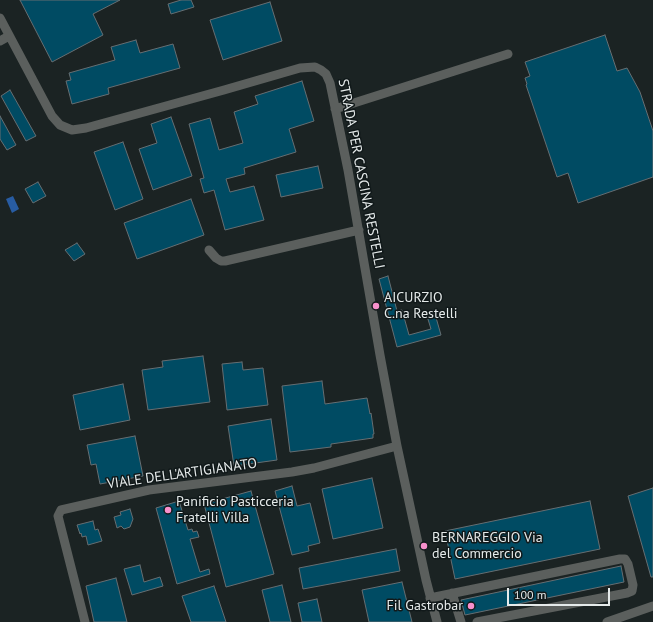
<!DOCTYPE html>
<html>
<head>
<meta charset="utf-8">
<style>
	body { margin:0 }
	#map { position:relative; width:653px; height:622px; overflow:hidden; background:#1b2323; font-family:"PT Sans",sans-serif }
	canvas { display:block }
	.scale { position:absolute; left:507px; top:588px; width:103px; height:18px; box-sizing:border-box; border:2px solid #e5eaea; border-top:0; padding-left:5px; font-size:12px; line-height:14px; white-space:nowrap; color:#e5eaea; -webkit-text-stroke:3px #11191a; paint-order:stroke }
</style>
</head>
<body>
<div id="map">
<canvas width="653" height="622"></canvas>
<div class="scale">100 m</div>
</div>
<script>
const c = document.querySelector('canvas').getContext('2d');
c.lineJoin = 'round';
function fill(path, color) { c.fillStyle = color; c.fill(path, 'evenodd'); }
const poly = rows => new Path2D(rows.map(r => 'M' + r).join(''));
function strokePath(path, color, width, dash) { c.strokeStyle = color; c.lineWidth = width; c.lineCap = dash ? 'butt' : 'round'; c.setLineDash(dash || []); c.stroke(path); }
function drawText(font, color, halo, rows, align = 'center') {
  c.font = font + ' "PT Sans",sans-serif'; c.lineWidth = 3; c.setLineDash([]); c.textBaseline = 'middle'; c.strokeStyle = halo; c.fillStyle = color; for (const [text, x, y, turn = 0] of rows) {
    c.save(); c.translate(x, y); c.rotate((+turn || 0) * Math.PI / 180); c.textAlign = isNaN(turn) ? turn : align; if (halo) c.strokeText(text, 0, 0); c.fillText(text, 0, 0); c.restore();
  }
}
fill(poly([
	[13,196,19,209,12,213,6,199]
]), '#285ca2');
const building = poly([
	[20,0,120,0,93,14,103,35,52,62,20,0],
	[181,0,191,0,194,7,171,14,168,4,181,0],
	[270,2,282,41,223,60,210,20,270,2],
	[605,35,617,71,627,68,640,92,653,131,653,177,578,203,568,173,557,177,526,85,527,84,525,78,530,76,525,62,605,35],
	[136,40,140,53,173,44,180,68,108,88,109,94,72,104,66,81,71,80,69,73,115,60,111,47,136,40],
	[302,81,314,121,289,129,296,152,244,168,245,174,226,179,230,192,254,186,264,220,225,230,214,190,204,193,200,179,204,178,189,124,210,118,219,150,243,143,234,112,258,104,255,96,302,81],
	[10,90,36,136,26,141,1,96,10,90],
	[0,116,16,145,7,150,0,139,0,116],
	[171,117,192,176,153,190,139,149,157,143,151,124,171,117],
	[123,142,143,199,115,210,94,152,123,142],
	[318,166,323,188,281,197,276,175,318,166],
	[38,182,46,196,33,203,25,189,38,182],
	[191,199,204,235,137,259,124,223,191,199],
	[77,243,85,254,74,261,65,250,77,243],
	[388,276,397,311,402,310,409,335,431,329,427,316,435,314,441,335,397,347,379,279,388,276],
	[203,356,210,402,148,410,142,370,163,367,162,361,203,356],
	[242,362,243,370,263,368,268,405,227,410,222,364,242,362],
	[322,381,325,404,367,398,370,414,371,413,374,434,373,434,373,438,331,444,331,447,290,452,282,386,322,381],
	[123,384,130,420,80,430,73,395,123,384],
	[271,419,277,460,234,466,228,426,271,419],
	[135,436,143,476,100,484,96,464,91,465,87,445,135,436],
	[372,478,383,528,333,539,322,489,372,478],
	[292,486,297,506,310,503,320,543,308,546,309,551,292,555,275,491,292,486],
	[653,488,653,577,651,577,628,496,653,488],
	[251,491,274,574,226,587,204,504,251,491],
	[179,501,188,530,192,529,193,532,197,531,199,537,190,539,200,572,209,569,210,574,177,584,156,508,179,501],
	[590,501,600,549,455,579,445,531,590,501],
	[130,509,133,519,130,527,124,529,121,526,117,528,114,517,121,515,120,512,130,509],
	[93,521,95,530,98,529,102,541,88,545,86,536,82,537,81,533,80,534,77,525,93,521],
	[396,549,400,571,303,589,299,568,396,549],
	[140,565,144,582,160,577,163,586,132,595,124,569,140,565],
	[621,566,624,582,465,615,461,600,621,566],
	[116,578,127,622,94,622,86,586,116,578],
	[402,582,412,622,369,622,362,590,402,582],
	[282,585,291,622,270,622,262,590,282,585],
	[214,586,226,622,191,622,182,596,214,586],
	[317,599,322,622,302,622,298,603,317,599]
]);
fill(building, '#004b63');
strokePath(building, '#666e72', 1);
strokePath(poly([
	[0,18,52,116,60,125,72,130,86,128,224,90,300,68,315,67,321,70,326,74,330,83,348,170,380,355,397,446,426,580,437,622],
	[0,41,9,36],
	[335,109,508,54],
	[209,250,216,258,221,261,225,261,359,230],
	[452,593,461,622],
	[430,598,620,559,625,559,628,564,633,585,632,591,627,593,477,622],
	[85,622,58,516,61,510,149,490,292,472,314,468,397,446],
	[607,622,653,606]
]), '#5b5f5d', 9);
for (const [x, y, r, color] of [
	[376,306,4,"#f890cc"],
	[168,510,4,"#f890cc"],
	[424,546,4,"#f890cc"],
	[471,606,4,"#f890cc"]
]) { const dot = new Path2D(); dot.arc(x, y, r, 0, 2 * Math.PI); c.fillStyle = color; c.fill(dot); strokePath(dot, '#11191a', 1.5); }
drawText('14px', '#e5eaea', '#11191a', [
	["STRADA PER CASCINA RESTELLI",361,174,79],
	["VIALE DELL'ARTIGIANATO",182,474,-8]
]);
drawText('14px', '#e5eaea', '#11191a', [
	["AICURZIO",384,298],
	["C.na Restelli",384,314],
	["Panificio Pasticceria",176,502],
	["Fratelli Villa",176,518],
	["BERNAREGGIO Via",432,538],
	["del Commercio",432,554],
	["Fil Gastrobar",463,606,"right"]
], 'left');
</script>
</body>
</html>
